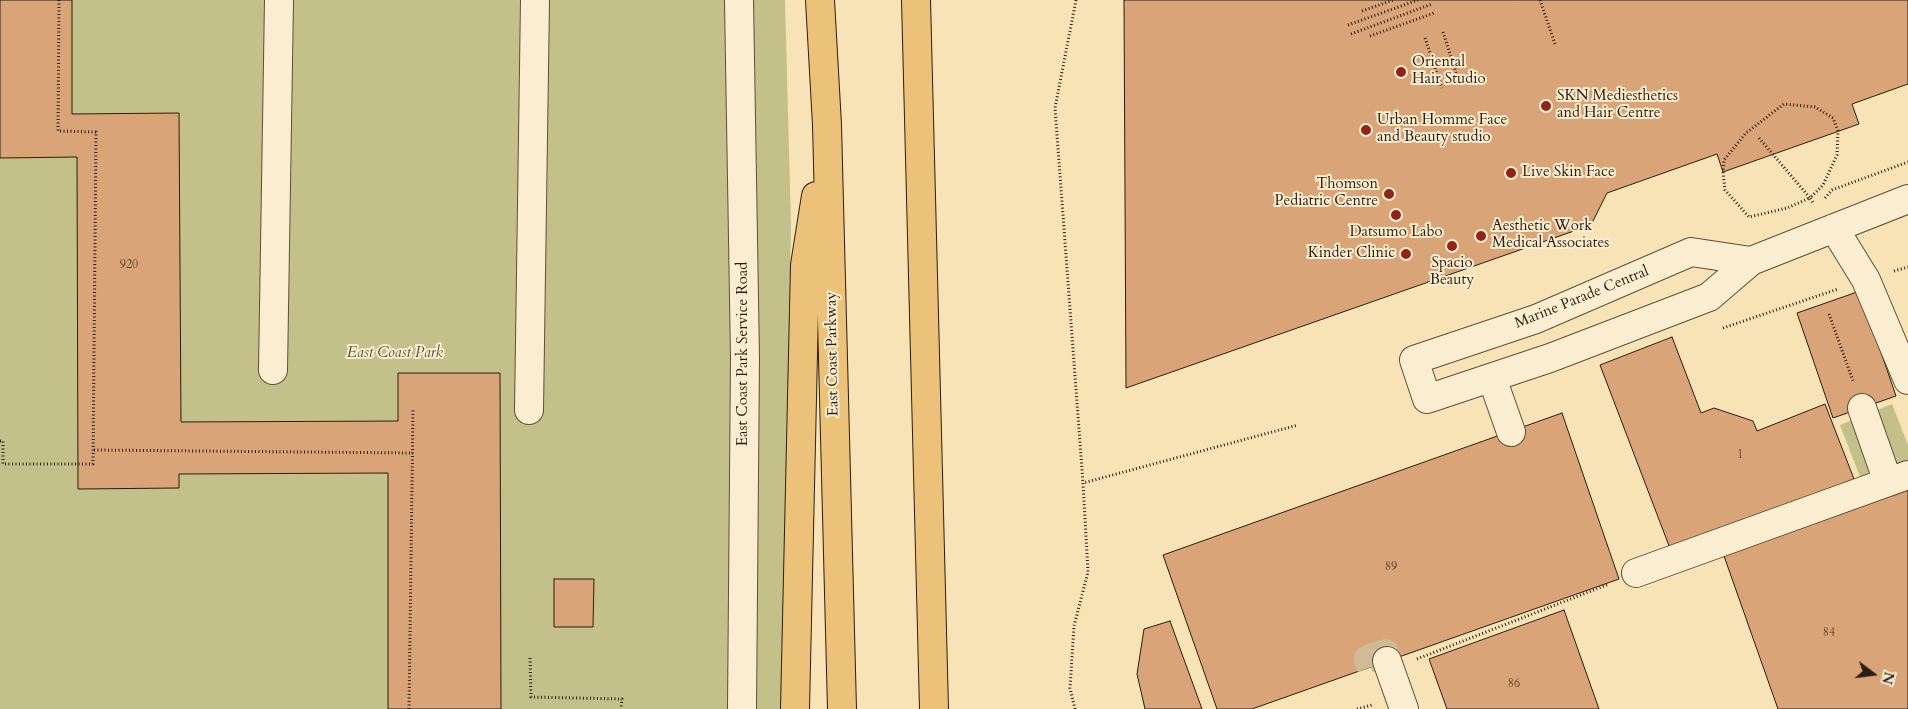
<!DOCTYPE html>
<html>
<head>
<meta charset="utf-8">
<style>
	body { margin:0 }
	#map { position:relative; width:1908px; height:709px; overflow:hidden; background:#f7e3b6; font-family:Cardo,serif }
	canvas { display:block }
	.north { position:absolute; left:1848px; top:649px; width:50px; height:50px; -webkit-text-stroke:4px #faedd0; paint-order:stroke; rotate:105deg; font-size:14px; font-weight:700; line-height:20px; text-align:center; color:#2d1d11 }
	.north::after { content:''; display:block; margin:auto; width:18px; height:22px; background:#2d1d11; clip-path:polygon(50% 0,100% 100%,50% 72%,0 100%) }
</style>
</head>
<body>
<div id="map">
<canvas width="1908" height="709"></canvas>
<div class="north">N</div>
</div>
<script>
const c = document.querySelector('canvas').getContext('2d');
c.lineJoin = 'round';
function fill(path, color) { c.fillStyle = color; c.fill(path, 'evenodd'); }
const poly = rows => new Path2D(rows.map(r => 'M' + r).join(''));
function strokePath(path, color, width, dash) { c.strokeStyle = color; c.lineWidth = width; c.lineCap = dash ? 'butt' : 'round'; c.setLineDash(dash || []); c.stroke(path); }
function drawText(font, color, halo, rows, align = 'center') {
  c.font = font + ' Cardo,serif'; c.lineWidth = 4; c.setLineDash([]); c.textBaseline = 'middle'; c.strokeStyle = halo; c.fillStyle = color; for (const [text, x, y, turn = 0] of rows) {
    c.save(); c.translate(x, y); c.rotate((+turn || 0) * Math.PI / 180); c.textAlign = isNaN(turn) ? turn : align; if (halo) c.strokeText(text, 0, 0); c.fillText(text, 0, 0); c.restore();
  }
}
fill(poly([
	[0,0,785,0,791,226,781,709,0,709],
	[1892,404,1908,445,1908,464,1862,482,1840,425]
]), '#c3c189');
const building = poly([
	[0,0,72,0,72,114,179,113,181,422,398,421,398,373,500,373,501,709,388,709,388,473,179,474,179,488,78,489,77,157,0,158,0,0],
	[1124,0,1908,0,1908,84,1852,104,1859,124,1723,172,1717,154,1607,193,1591,225,1126,388,1124,0],
	[1860,291,1896,396,1833,418,1797,313,1860,291],
	[1672,337,1701,413,1714,408,1753,421,1757,431,1825,404,1854,479,1671,551,1600,365,1672,337],
	[1562,413,1619,579,1252,709,1217,709,1163,555,1562,413],
	[1908,490,1908,709,1778,709,1724,556,1908,490],
	[554,579,594,579,593,627,554,627,554,579],
	[1564,610,1599,709,1447,709,1429,659,1564,610],
	[1170,621,1202,709,1145,709,1137,674,1144,629,1170,621]
]);
fill(building, '#d9a478');
strokePath(building, '#2d1d11', 1);
strokePath(poly([
	[1371,667,1368,659,1385,653,1387,661]
]), '#cfbb95', 28, [28, 14]);
const minor = poly([
	[739,0,745,358,742,709],
	[1834,228,1866,280,1908,380],
	[1751,261,1691,252,1536,319,1414,360,1427,399,1550,358,1709,297,1751,261,1908,199],
	[273,370,279,0],
	[1492,378,1511,432],
	[1862,408,1888,482,1908,475],
	[529,410,535,0],
	[1636,573,1888,482],
	[1387,661,1404,709]
]);
const highway = poly([
	[820,0,827,125,842,709],
	[916,0,934,709],
	[795,709,805,265,816,196]
]);
strokePath(minor, '#604e3a', 30);
strokePath(highway, '#2d1d11', 30);
strokePath(poly([
	[1076,0,1055,108,1083,483],
	[1540,0,1555,44],
	[1362,11,1393,0],
	[1348,25,1418,0],
	[1443,32,1459,82],
	[1351,34,1432,4],
	[1370,36,1434,13],
	[1425,38,1442,88],
	[1759,138,1810,198,1787,208,1749,217,1725,190,1723,172,1724,160,1746,133,1784,104,1815,107,1833,118,1838,131,1837,155,1823,185,1810,198,1814,204],
	[1825,198,1832,190,1908,162],
	[1894,271,1908,267],
	[1829,314,1853,381],
	[1723,328,1838,289],
	[0,441,3,441,3,464,93,464,96,132,58,131,59,0],
	[94,450,413,453],
	[530,658,531,697,622,699,621,709],
	[1417,659,1609,584],
	[409,709,413,410],
	[1075,709,1070,688,1074,626,1088,572,1083,483,1298,425],
	[1357,709,1372,705]
]), '#2d1d11', 3, [1, 2.5]);
strokePath(minor, '#faedd0', 28);
strokePath(highway, '#ecc27b', 28);
for (const [x, y, r, color] of [
	[1401,72,6,"#8f2418"],
	[1546,106,6,"#8f2418"],
	[1366,130,6,"#8f2418"],
	[1511,173,6,"#8f2418"],
	[1389,194,6,"#8f2418"],
	[1396,215,6,"#8f2418"],
	[1481,236,6,"#8f2418"],
	[1452,246,6,"#8f2418"],
	[1406,254,6,"#8f2418"]
]) { const dot = new Path2D(); dot.arc(x, y, r, 0, 2 * Math.PI); c.fillStyle = color; c.fill(dot); strokePath(dot, '#faedd0', 2); }
drawText('12px', '#583f2b', null, [
	["920",129,265],
	["1",1740,455],
	["89",1391,567],
	["84",1829,633],
	["86",1514,684]
]);
drawText('15px', '#2d1d11', '#faedd0', [
	["Oriental",1412,63],
	["Hair Studio",1412,80],
	["SKN Mediesthetics",1557,97],
	["and Hair Centre",1557,114],
	["Urban Homme Face",1377,121],
	["and Beauty studio",1377,138],
	["Live Skin Face",1522,173],
	["Thomson",1378,185,"right"],
	["Pediatric Centre",1378,202,"right"],
	["Aesthetic Work",1492,227],
	["Medical Associates",1492,244],
	["Datsumo Labo",1396,233,"center"],
	["Kinder Clinic",1395,254,"right"],
	["Spacio",1452,264,"center"],
	["Beauty",1452,281,"center"]
], 'left');
drawText('15px', '#2d1d11', '#faedd0', [
	["Marine Parade Central",1582,298,-22],
	["East Coast Park Service Road",744,354,-90],
	["East Coast Parkway",833,354,-91]
]);
drawText('italic 15px', '#5a4e35', '#faedd0', [
	["East Coast Park",395,354]
]);
</script>
</body>
</html>
